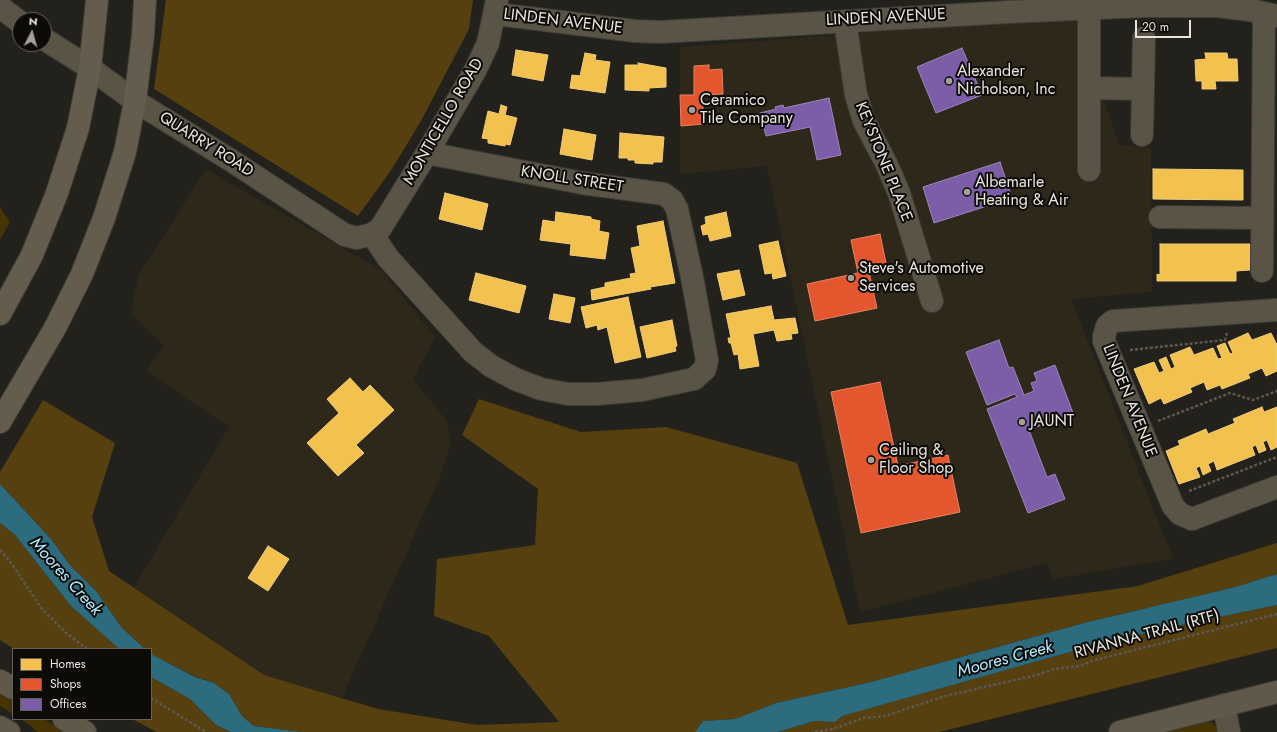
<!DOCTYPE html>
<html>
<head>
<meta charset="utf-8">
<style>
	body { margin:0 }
	#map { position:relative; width:1277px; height:732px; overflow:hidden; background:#23211c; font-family:Jost,sans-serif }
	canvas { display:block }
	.legend { position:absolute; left:12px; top:648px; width:140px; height:72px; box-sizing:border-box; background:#0d0b08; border:1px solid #65625e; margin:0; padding:5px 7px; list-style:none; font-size:12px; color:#e8e5df }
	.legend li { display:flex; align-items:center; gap:8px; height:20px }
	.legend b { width:20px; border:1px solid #65625e }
	.north { position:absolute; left:12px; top:12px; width:40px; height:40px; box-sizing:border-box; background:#0d0b08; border:1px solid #65625e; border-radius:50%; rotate:6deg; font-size:11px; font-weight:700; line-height:16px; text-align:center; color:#e8e5df }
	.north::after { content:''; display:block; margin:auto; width:14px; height:18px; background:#a3a09b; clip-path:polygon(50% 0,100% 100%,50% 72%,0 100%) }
	.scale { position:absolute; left:1135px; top:20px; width:56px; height:18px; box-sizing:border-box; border:2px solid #e8e5df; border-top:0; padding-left:5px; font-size:12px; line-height:14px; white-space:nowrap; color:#e8e5df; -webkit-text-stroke:3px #0d0b08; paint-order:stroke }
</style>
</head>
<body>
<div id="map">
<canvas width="1277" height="732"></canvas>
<ul class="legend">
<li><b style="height:11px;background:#f2c14e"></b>Homes</li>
<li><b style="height:11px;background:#e4572e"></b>Shops</li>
<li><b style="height:11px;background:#7b5ea7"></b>Offices</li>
</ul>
<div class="north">N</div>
<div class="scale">20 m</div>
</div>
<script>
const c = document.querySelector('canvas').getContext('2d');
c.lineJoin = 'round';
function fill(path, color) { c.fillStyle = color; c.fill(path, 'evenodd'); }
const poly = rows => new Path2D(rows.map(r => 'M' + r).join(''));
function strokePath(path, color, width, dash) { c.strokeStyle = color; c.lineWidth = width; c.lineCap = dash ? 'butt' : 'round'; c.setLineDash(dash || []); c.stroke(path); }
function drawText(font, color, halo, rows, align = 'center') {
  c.font = font + ' Jost,sans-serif'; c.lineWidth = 4; c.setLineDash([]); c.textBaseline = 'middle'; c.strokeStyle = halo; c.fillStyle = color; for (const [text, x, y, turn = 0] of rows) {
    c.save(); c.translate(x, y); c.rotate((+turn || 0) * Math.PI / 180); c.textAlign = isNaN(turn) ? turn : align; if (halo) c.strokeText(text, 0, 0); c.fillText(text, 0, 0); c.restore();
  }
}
fill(poly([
	[1075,17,1119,145,1151,148,1152,292,1071,299,1173,559,1054,579,1047,563,860,612,767,166,680,174,680,47],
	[206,169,381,270,435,337,413,379,447,421,451,442,440,477,342,698,264,675,134,587,229,427,146,371,164,346,131,314,138,276]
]), '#2e281b');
fill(poly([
	[0,207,10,222,0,240],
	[0,691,13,700,13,714,0,706],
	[21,719,44,719,65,732,37,732,30,725],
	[1200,721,1213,723,1220,732,1153,732]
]), '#473404');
fill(poly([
	[166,0,473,0,469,29,421,121,392,169,358,216,154,89],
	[479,399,581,432,666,427,797,463,848,625,1138,586,1277,543,1277,574,1235,587,1084,623,871,682,776,703,735,719,703,721,695,732,302,732,254,726,242,716,229,694,214,683,196,677,152,655,151,649,145,649,122,628,96,591,70,565,51,539,0,484,0,472,43,400,115,443,92,517,109,571,264,675,378,709,477,725,559,722,489,636,434,616,437,559,535,545,538,489,462,435],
	[0,523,15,535,71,606,119,649,14,649,0,640],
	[1277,605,1277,648,939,732,778,732,814,721,835,722,841,716,1095,645,1185,624],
	[151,677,190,699,216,725,231,732,157,732,132,719,151,719]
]), '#564010');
fill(poly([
	[0,484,51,539,70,565,96,591,122,628,145,649,119,649,71,606,15,535,0,523],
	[1277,574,1277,605,1185,624,1095,645,842,716,835,722,814,721,778,732,695,732,703,721,735,719,776,703,871,682,1084,623,1235,587],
	[151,654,195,677,214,683,229,694,242,716,254,726,302,732,231,732,216,725,190,699,151,677]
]), '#2c6c7e');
const homes = poly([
	[516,50,548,55,543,81,512,75,516,50],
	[585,53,596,55,595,60,610,62,605,93,570,88,572,75,580,76,585,53],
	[1205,53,1227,53,1228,59,1237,59,1238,81,1215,81,1216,89,1202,89,1202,81,1196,81,1195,60,1206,59,1205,53],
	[638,63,666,68,666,87,649,88,649,91,625,90,625,65,639,65,638,63],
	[501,105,507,107,505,115,517,118,510,145,505,144,505,146,488,143,488,139,482,138,488,111,499,114,501,105],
	[564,129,596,135,592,160,560,154,564,129],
	[620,133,664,137,662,162,653,162,653,164,635,163,635,160,628,160,628,158,619,158,620,133],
	[1153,169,1243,170,1243,200,1153,199,1153,169],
	[445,193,488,204,482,230,439,219,445,193],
	[556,212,591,217,591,219,600,221,599,231,609,233,605,259,570,255,571,244,540,240,543,220,555,222,556,212],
	[726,212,731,236,710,241,708,234,703,235,701,226,706,224,705,217,726,212],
	[663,221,675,283,650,287,651,289,592,300,591,290,605,287,605,283,631,278,630,274,636,273,631,248,640,246,637,226,663,221],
	[778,241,786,276,773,279,772,273,765,274,759,245,778,241],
	[1160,244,1250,244,1250,270,1236,271,1236,281,1157,281,1157,274,1160,275,1160,244],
	[739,270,745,295,723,300,717,274,739,270],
	[476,273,526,286,519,313,469,300,476,273],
	[554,294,575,298,570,323,549,319,554,294],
	[628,297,641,357,615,363,607,327,598,330,597,325,586,328,581,307,628,297],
	[771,306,774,320,795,318,798,333,791,334,792,339,777,341,774,330,753,334,759,366,740,369,738,354,734,355,731,343,729,343,728,338,731,338,726,314,771,306],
	[672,320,677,346,675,347,676,351,647,358,640,327,672,320],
	[1248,333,1252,340,1271,333,1277,345,1277,371,1266,376,1262,368,1248,374,1250,378,1222,389,1220,385,1207,390,1204,382,1190,388,1192,392,1164,404,1161,398,1149,404,1134,369,1154,362,1159,373,1164,371,1159,360,1166,357,1171,369,1175,367,1170,355,1190,347,1194,355,1213,348,1218,359,1222,358,1217,346,1225,343,1230,354,1233,353,1228,342,1248,333],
	[350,378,363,392,370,385,394,410,356,445,364,453,338,476,307,443,339,413,327,399,350,378],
	[1262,407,1264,412,1277,407,1277,447,1271,450,1267,440,1263,442,1266,450,1259,453,1256,445,1252,447,1255,455,1217,470,1214,461,1208,464,1211,471,1203,475,1200,466,1196,468,1200,477,1179,484,1166,451,1180,445,1178,441,1206,429,1208,434,1235,423,1233,419,1262,407],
	[268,546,289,559,268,591,248,578,268,546]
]);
fill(homes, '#f2c14e');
strokePath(homes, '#efcc7a', 1);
const shops = poly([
	[709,65,709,70,722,69,723,94,702,95,704,124,681,126,680,95,694,95,694,66,709,65],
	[880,234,887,268,869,272,877,308,815,321,807,284,858,273,851,240,880,234],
	[880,382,898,466,948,455,960,512,861,533,831,392,880,382]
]);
fill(shops, '#e4572e');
strokePath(shops, '#e58263', 1);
const offices = poly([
	[962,48,982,95,936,113,917,67,962,48],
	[829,98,841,155,817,160,810,127,766,136,760,113,776,109,775,107,783,105,784,108,829,98],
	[1000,162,1012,198,934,223,923,187,1000,162],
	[999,340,1009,368,1013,367,1024,395,1034,391,1031,383,1037,381,1034,373,1055,365,1073,413,1029,430,1047,477,1055,474,1065,499,1028,513,987,409,1017,397,1015,394,987,405,966,352,999,340]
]);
fill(offices, '#7b5ea7');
strokePath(offices, '#9c86b8', 1);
const minor = poly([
	[0,7,20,22],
	[1089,8,1089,170],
	[496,14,635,31,660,32,1009,12,1145,6,1218,6,1250,10,1277,16],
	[845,21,856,95,864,121,887,165,899,193,932,301],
	[44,39,90,68,135,101,232,161,345,235,357,238,372,234,380,229,427,153,476,69,488,43,497,0],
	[1090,88,1143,89],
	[1142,135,1144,38],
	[1160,217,1262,218],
	[372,234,388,258,473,352,491,366,515,379,541,389,568,394,597,394,642,390,694,379,705,369,707,360,692,277,677,209,672,200,664,194,582,183,427,153],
	[1262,271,1264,13],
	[1277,310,1113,321,1107,326,1104,336,1104,341,1173,506,1180,514,1192,519,1277,487],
	[1224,705,1229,732]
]);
const major = poly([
	[0,314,32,255,57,193,78,128,90,68,97,0],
	[0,422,55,328,82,274,104,218,125,152,135,101,143,35,145,0]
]);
const highway = poly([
	[0,681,13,688],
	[64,719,85,732],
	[0,727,9,732],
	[1120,732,1277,692]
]);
strokePath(minor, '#3e3c38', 24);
strokePath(major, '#3e3c38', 24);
strokePath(highway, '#3e3c38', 24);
strokePath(poly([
	[1130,350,1225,340,1227,333],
	[1158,421,1230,393,1253,400,1277,391],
	[1189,491,1277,457],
	[0,550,12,564,42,609,65,632,87,649],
	[151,698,206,732],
	[815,732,833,729,864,718,885,716,945,696,1037,675,1054,669,1080,666,1091,661,1277,614]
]), '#5c5850', 2.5, [3, 2]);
strokePath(minor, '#5a5447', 22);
strokePath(major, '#645c4c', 22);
strokePath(highway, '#605848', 22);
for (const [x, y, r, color] of [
	[949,81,4,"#a3a09b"],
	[692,110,4,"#a3a09b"],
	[967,192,4,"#a3a09b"],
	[851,278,4,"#a3a09b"],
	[1022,422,4,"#a3a09b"],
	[871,460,4,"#a3a09b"]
]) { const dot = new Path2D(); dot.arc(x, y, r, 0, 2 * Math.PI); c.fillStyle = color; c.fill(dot); strokePath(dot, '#0d0b08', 1.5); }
drawText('16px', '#e8e5df', '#0d0b08', [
	["LINDEN AVENUE",886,18,-3],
	["LINDEN AVENUE",563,22,7],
	["MONTICELLO ROAD",444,122,-60],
	["QUARRY ROAD",206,145,32],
	["KEYSTONE PLACE",883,162,68],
	["KNOLL STREET",572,180,9],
	["LINDEN AVENUE",1129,401,68],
	["RIVANNA TRAIL (RTF)",1147,635,-15]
]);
drawText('16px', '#e8e5df', '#0d0b08', [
	["Alexander",957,72],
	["Nicholson, Inc",957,90],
	["Ceramico",700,101],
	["Tile Company",700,119],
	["Albemarle",975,183],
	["Heating & Air",975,201],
	["Steve's Automotive",859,269],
	["Services",859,287],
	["JAUNT",1030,422],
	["Ceiling &",879,451],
	["Floor Shop",879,469]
], 'left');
drawText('italic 17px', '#b2ebff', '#0d0b08', [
	["Moores Creek",65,577,48],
	["Moores Creek",1005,660,-15]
]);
</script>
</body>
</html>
